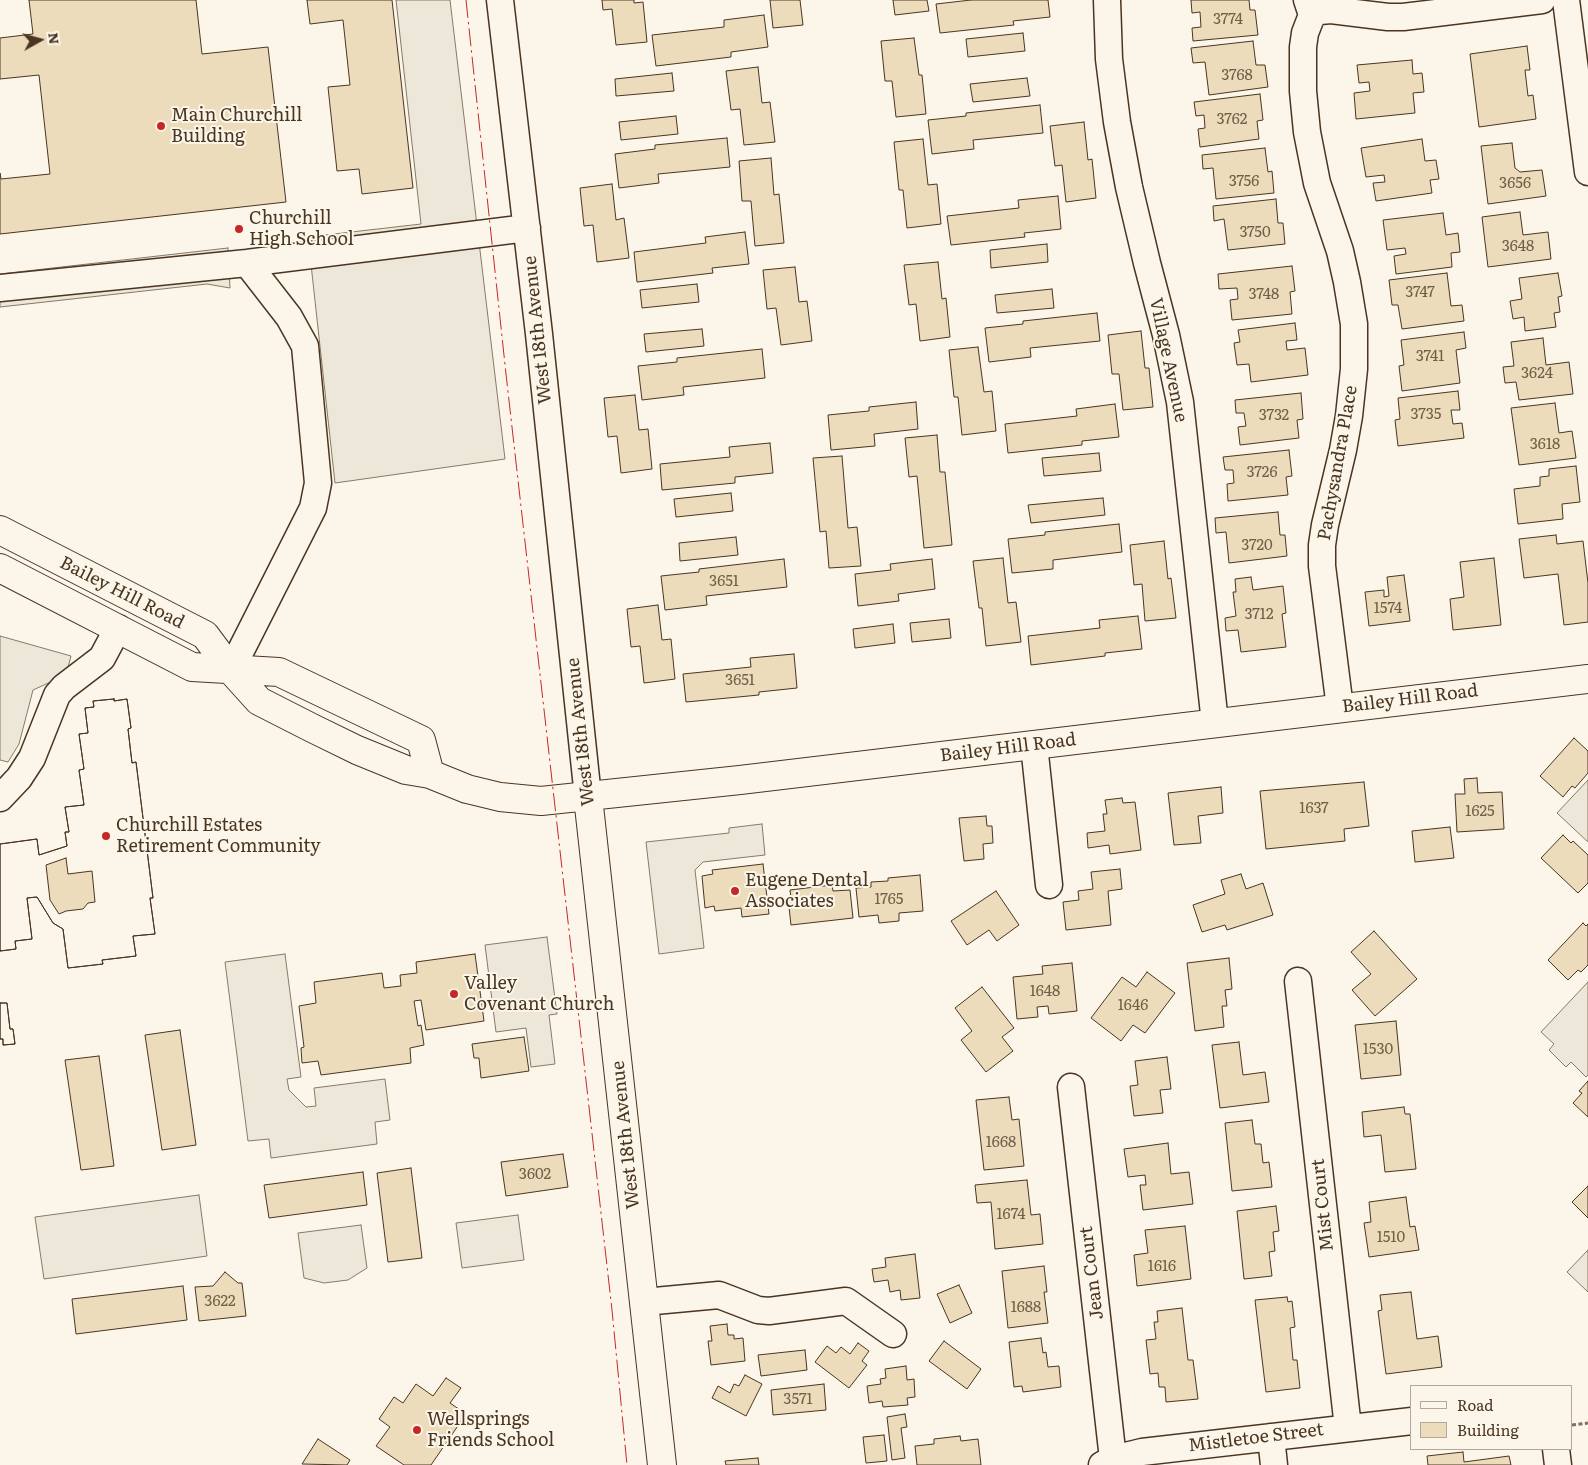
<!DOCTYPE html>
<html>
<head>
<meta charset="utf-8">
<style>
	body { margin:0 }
	#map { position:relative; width:1588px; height:1465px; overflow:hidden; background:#fbf6e9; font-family:Literata,serif }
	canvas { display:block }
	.legend { position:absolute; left:1410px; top:1385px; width:162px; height:65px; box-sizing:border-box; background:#fbf6e9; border:1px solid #b4a999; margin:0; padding:6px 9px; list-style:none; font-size:15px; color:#4a3520 }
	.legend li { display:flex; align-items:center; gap:10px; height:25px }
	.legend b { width:25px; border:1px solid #b4a999 }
	.north { position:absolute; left:15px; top:15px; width:50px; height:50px; -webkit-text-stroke:4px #fbf6e9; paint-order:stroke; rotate:83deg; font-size:14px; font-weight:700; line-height:20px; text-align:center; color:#4a3520 }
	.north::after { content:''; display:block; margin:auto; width:18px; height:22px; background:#4a3520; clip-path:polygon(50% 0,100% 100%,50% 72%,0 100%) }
</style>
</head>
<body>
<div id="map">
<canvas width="1588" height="1465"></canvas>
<ul class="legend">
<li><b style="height:6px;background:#fbf6e9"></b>Road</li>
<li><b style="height:14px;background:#ecdcbc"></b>Building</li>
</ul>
<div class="north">N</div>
</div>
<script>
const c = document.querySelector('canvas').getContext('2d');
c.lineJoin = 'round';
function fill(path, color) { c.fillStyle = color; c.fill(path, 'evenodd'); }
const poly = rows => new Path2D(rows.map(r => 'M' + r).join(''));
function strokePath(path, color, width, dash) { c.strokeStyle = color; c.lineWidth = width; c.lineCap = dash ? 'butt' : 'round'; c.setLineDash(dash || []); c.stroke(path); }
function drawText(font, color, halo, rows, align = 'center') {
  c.font = font + ' Literata,serif'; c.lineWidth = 4; c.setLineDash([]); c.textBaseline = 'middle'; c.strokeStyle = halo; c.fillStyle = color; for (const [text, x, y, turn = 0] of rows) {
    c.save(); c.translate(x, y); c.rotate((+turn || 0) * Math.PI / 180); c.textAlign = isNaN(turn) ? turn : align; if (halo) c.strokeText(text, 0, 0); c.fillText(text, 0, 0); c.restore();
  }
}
const parking = poly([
	[396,0,450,0,505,459,335,483,308,237,421,224,396,0],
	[228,248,230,288,207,284,0,307,0,274,228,248],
	[0,636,71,656,66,675,33,690,19,744,8,762,0,760,0,636],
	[1588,780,1588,842,1557,813,1588,780],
	[762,824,765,855,703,862,695,870,704,948,659,954,646,842,729,833,729,828,762,824],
	[547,937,557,1014,549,1015,555,1064,531,1067,526,1028,496,1032,485,945,547,937],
	[285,954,301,1077,287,1079,289,1090,306,1107,316,1106,314,1088,385,1079,390,1120,375,1122,377,1144,271,1158,269,1139,248,1141,225,962,285,954],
	[1588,982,1588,1075,1586,1077,1571,1062,1566,1067,1549,1050,1554,1044,1541,1032,1588,982],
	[199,1195,207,1256,44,1279,35,1217,199,1195],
	[518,1215,524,1260,462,1268,456,1223,518,1215],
	[361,1225,367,1268,348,1280,324,1283,304,1278,298,1233,361,1225],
	[1588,1250,1588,1292,1567,1272,1588,1250]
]);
fill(parking, '#ede7d9');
strokePath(parking, '#887966', 1);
const building = poly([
	[29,0,196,0,202,54,268,47,286,202,0,234,0,173,1,179,50,174,39,75,0,79,0,38,33,34,29,0],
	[307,0,392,0,413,188,362,194,359,169,337,171,328,87,350,85,343,20,310,24,307,0],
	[602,0,634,0,634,3,643,2,647,42,616,45,612,9,603,10,602,0],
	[770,0,800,0,803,25,773,28,770,0],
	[893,0,927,0,929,11,895,15,893,0],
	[971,0,1048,0,1050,17,1013,21,1014,25,940,33,936,4,971,0],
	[1191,0,1249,0,1250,10,1255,10,1258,35,1193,41,1192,28,1201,27,1200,12,1192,13,1191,0],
	[764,15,768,47,731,52,731,57,656,66,652,35,724,27,724,20,764,15],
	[1023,33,1025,51,968,57,966,39,1023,33],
	[914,38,919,75,922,75,926,114,896,117,892,81,885,81,881,41,914,38],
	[1253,41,1256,65,1265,65,1268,87,1209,95,1205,62,1193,63,1191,48,1253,41],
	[1527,46,1530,70,1525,70,1528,96,1533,95,1536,119,1479,127,1470,54,1527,46],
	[1412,60,1413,74,1422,73,1424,92,1413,93,1415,113,1356,119,1354,93,1370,91,1369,82,1359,83,1357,65,1412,60],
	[758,67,762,103,770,102,775,142,744,145,740,109,731,110,726,71,758,67],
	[672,73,674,91,616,96,615,79,672,73],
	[1027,78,1030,96,973,102,970,84,1027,78],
	[1260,94,1263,120,1257,121,1259,139,1200,147,1198,129,1205,128,1204,115,1196,116,1194,102,1260,94],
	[1040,105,1043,133,973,140,974,149,932,154,928,120,966,116,966,113,1040,105],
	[676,116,678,134,621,140,619,122,676,116],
	[1084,122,1088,160,1092,159,1096,198,1066,202,1062,165,1055,166,1050,126,1084,122],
	[727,138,730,167,658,174,659,183,619,188,615,154,655,149,655,145,727,138],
	[923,139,928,185,937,184,941,224,907,228,903,190,899,190,894,142,923,139],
	[1422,139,1425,161,1436,160,1439,179,1430,180,1432,193,1376,201,1373,183,1385,182,1384,175,1366,177,1361,148,1422,139],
	[1512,143,1515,168,1520,172,1542,170,1546,196,1488,204,1481,146,1512,143],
	[1265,148,1268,172,1272,171,1274,193,1216,199,1213,168,1203,169,1202,155,1265,148],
	[771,158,774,195,779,194,784,243,755,246,751,201,742,201,739,161,771,158],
	[612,184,616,220,624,218,629,258,597,262,593,225,584,226,580,188,612,184],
	[1058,196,1061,229,1024,233,1025,237,951,245,947,216,1019,208,1018,200,1058,196],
	[1276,199,1278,223,1283,223,1285,244,1228,250,1224,219,1214,221,1213,206,1276,199],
	[1520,212,1523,235,1548,232,1551,259,1488,267,1482,217,1520,212],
	[1443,213,1446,235,1458,233,1460,252,1451,253,1452,267,1396,274,1394,256,1406,254,1405,248,1387,250,1383,220,1443,213],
	[745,232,749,264,712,268,713,273,637,282,634,252,706,243,705,237,745,232],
	[1047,244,1048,262,991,268,990,250,1047,244],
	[938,262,942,299,946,298,950,337,920,341,916,304,909,305,904,265,938,262],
	[1292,266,1295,291,1290,292,1292,314,1232,320,1230,300,1238,299,1237,288,1219,289,1218,274,1292,266],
	[795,267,799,302,807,301,812,341,781,345,776,308,767,309,763,270,795,267],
	[1447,273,1451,306,1462,305,1464,321,1402,329,1398,305,1392,305,1389,280,1447,273],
	[1558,273,1562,296,1558,297,1560,312,1554,313,1556,327,1525,331,1524,317,1513,319,1510,301,1522,299,1519,278,1558,273],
	[697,284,699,302,642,308,640,290,697,284],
	[1052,289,1054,308,997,313,995,295,1052,289],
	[1097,313,1100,341,1030,348,1031,357,989,362,985,328,1023,324,1023,321,1097,313],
	[1295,323,1297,340,1286,341,1287,350,1305,348,1308,375,1251,382,1249,364,1237,365,1234,343,1240,342,1238,330,1295,323],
	[702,329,704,346,646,352,644,334,702,329],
	[1141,331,1145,368,1149,368,1153,407,1123,410,1119,374,1112,374,1108,335,1141,331],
	[1464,332,1466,348,1456,350,1460,383,1402,391,1399,366,1404,365,1401,340,1464,332],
	[1543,338,1546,365,1569,362,1573,394,1519,400,1516,382,1505,383,1503,367,1514,366,1511,342,1543,338],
	[978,347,984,392,992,391,996,431,962,435,958,397,954,397,949,350,978,347],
	[762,349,765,378,683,387,684,395,642,400,638,366,677,362,677,358,762,349],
	[1458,391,1460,410,1451,410,1453,424,1462,423,1464,438,1398,446,1395,420,1400,419,1398,398,1458,391],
	[1301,393,1303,419,1297,420,1299,438,1240,445,1238,427,1246,426,1244,413,1236,413,1235,400,1301,393],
	[635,395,639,430,648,429,652,469,621,473,617,436,608,437,604,398,635,395],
	[916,402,918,429,874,434,875,446,831,450,828,415,869,411,869,407,916,402],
	[1555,403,1559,433,1572,431,1576,458,1519,465,1511,408,1555,403],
	[1115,404,1119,437,1082,441,1082,445,1008,453,1005,424,1077,416,1076,409,1115,404],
	[937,435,940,472,945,472,952,545,924,548,917,476,909,477,905,438,937,435],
	[770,443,773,473,735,477,735,483,662,490,660,464,730,457,729,447,770,443],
	[1289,450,1292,476,1286,477,1288,495,1228,501,1227,484,1234,483,1233,470,1225,470,1223,457,1289,450],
	[1099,453,1101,471,1044,476,1042,458,1099,453],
	[842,456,848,528,857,527,861,566,829,568,826,531,820,532,813,458,842,456],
	[1576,466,1580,502,1562,504,1563,519,1518,524,1514,489,1540,486,1540,477,1549,476,1549,469,1576,466],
	[731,493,733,511,676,517,674,499,731,493],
	[1103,498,1105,515,1031,523,1028,505,1103,498],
	[1278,512,1280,535,1285,535,1287,556,1229,563,1226,532,1216,533,1215,518,1278,512],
	[1119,524,1122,552,1053,560,1053,569,1012,573,1008,539,1045,535,1045,532,1119,524],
	[1556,535,1557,544,1583,541,1588,583,1588,622,1564,625,1558,574,1524,578,1519,539,1556,535],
	[736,537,738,555,680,561,679,543,736,537],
	[1164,541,1168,579,1171,578,1176,618,1145,621,1142,584,1134,585,1130,545,1164,541],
	[1003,558,1008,603,1016,602,1021,642,986,646,982,608,979,608,973,561,1003,558],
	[1494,558,1501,625,1453,630,1450,599,1464,597,1460,562,1494,558],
	[784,559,787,587,706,596,707,605,665,610,661,576,699,572,699,569,784,559],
	[932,559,935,589,898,594,899,601,858,606,855,574,891,570,890,564,932,559],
	[1404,575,1410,621,1369,626,1365,592,1384,590,1384,597,1389,596,1387,577,1404,575],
	[1251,577,1253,590,1283,586,1286,613,1282,614,1286,647,1241,652,1238,630,1226,631,1225,618,1236,616,1233,592,1236,592,1235,579,1251,577],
	[658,605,662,640,671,639,675,679,644,683,640,646,631,647,627,609,658,605],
	[1138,616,1142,649,1105,653,1105,656,1031,665,1028,636,1100,628,1099,620,1138,616],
	[949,619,951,638,912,642,910,623,949,619],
	[893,624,895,643,855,648,853,629,893,624],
	[794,654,797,688,759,692,759,695,686,702,683,674,751,667,750,658,794,654],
	[114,699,114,701,127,699,131,728,128,729,132,763,136,762,153,898,150,898,155,934,133,936,136,956,102,960,103,964,68,968,63,929,53,923,37,897,27,898,32,939,15,941,16,949,0,951,0,844,37,839,39,855,67,846,65,832,69,832,65,807,84,805,79,770,84,769,79,734,88,733,85,708,94,707,93,701,114,699],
	[66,858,68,874,92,871,95,902,88,903,83,909,66,911,59,914,50,900,46,865,66,858],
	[114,699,114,701,127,699,131,728,128,729,132,763,136,762,153,898,150,898,155,934,133,936,136,956,102,960,103,964,68,968,63,929,53,923,37,897,27,898,32,939,15,941,16,949,0,951,0,844,37,839,39,855,67,846,65,832,69,832,65,807,84,805,79,770,84,769,79,734,88,733,85,708,94,707,93,701,114,699],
	[1574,738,1588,751,1588,773,1575,788,1572,786,1563,797,1540,776,1574,738],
	[1477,778,1478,793,1502,792,1504,829,1457,832,1455,794,1465,794,1464,779,1477,778],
	[1364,782,1369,826,1344,829,1345,841,1266,849,1260,791,1364,782],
	[1221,787,1223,813,1198,816,1201,843,1174,845,1168,793,1221,787],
	[1122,798,1123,803,1135,802,1141,850,1110,854,1109,845,1088,848,1087,833,1105,831,1103,814,1107,814,1105,800,1122,798],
	[986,816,987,826,992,826,993,843,983,844,984,859,964,861,959,818,986,816],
	[1450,827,1454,858,1415,862,1412,831,1450,827],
	[1563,835,1571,843,1573,841,1588,855,1588,883,1578,893,1541,858,1563,835],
	[763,864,769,914,742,917,741,908,715,911,714,906,705,908,702,876,713,874,712,870,763,864],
	[1120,869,1122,889,1108,891,1111,925,1066,930,1063,902,1079,900,1078,891,1093,889,1091,872,1120,869],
	[1241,874,1246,889,1263,883,1273,915,1227,930,1225,925,1202,932,1193,905,1225,894,1221,880,1241,874],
	[920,875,923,911,899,913,899,921,879,923,878,915,859,917,856,888,871,887,871,882,888,881,888,878,920,875],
	[832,885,833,891,850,890,853,918,791,925,788,898,791,898,790,890,832,885],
	[996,891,1019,925,997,941,989,930,967,945,951,921,996,891],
	[1583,923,1586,926,1588,924,1588,965,1581,972,1578,970,1568,980,1548,960,1583,923],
	[1374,931,1417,979,1375,1016,1352,990,1371,974,1351,952,1374,931],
	[475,954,484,1021,426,1030,421,1000,414,1001,418,1026,421,1025,424,1045,410,1048,411,1063,321,1075,318,1061,302,1063,301,1048,304,1047,299,1006,316,1003,314,982,382,973,384,988,401,986,400,975,417,973,416,962,475,954],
	[1229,958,1232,989,1225,990,1227,1006,1222,1006,1224,1027,1195,1031,1187,963,1229,958],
	[1072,963,1077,1011,1049,1014,1048,1006,1037,1007,1038,1017,1017,1019,1013,977,1043,974,1042,966,1072,963],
	[1147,972,1175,993,1145,1033,1133,1025,1121,1041,1091,1018,1122,977,1136,987,1147,972],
	[982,987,1014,1028,1002,1037,1013,1051,986,1072,961,1040,972,1031,955,1008,982,987],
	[0,1003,7,1003,10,1029,13,1029,15,1044,3,1045,3,1039,0,1039,0,1003],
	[0,1003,7,1003,10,1029,13,1029,15,1044,3,1045,3,1039,0,1039,0,1003],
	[1396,1021,1401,1075,1361,1079,1355,1025,1396,1021],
	[180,1030,196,1145,162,1150,145,1035,180,1030],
	[524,1037,529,1071,481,1078,479,1058,474,1058,472,1044,524,1037],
	[1239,1042,1243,1075,1265,1072,1269,1102,1220,1108,1212,1045,1239,1042],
	[99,1056,114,1166,81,1170,65,1060,99,1056],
	[1167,1057,1171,1089,1160,1090,1163,1113,1134,1116,1130,1086,1138,1085,1135,1061,1167,1057],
	[1588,1081,1588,1117,1573,1103,1582,1093,1579,1091,1588,1081],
	[1009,1097,1012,1120,1019,1119,1024,1166,984,1170,976,1100,1009,1097],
	[1404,1107,1405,1114,1410,1114,1416,1169,1385,1172,1381,1135,1364,1137,1362,1112,1404,1107],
	[1252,1120,1255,1144,1261,1144,1263,1163,1269,1162,1272,1187,1232,1191,1225,1123,1252,1120],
	[1168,1143,1171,1174,1189,1172,1193,1204,1143,1210,1140,1185,1146,1185,1145,1175,1128,1177,1124,1149,1168,1143],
	[563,1154,568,1187,506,1196,501,1162,563,1154],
	[411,1168,422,1258,388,1262,377,1173,411,1168],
	[363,1172,367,1205,269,1218,264,1185,363,1172],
	[1027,1180,1031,1215,1040,1214,1043,1244,995,1249,991,1202,977,1203,975,1185,1027,1180],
	[1588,1186,1588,1218,1572,1202,1588,1186],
	[1406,1197,1410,1227,1415,1226,1419,1250,1369,1257,1364,1223,1371,1222,1369,1202,1406,1197],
	[1276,1206,1279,1231,1273,1232,1275,1251,1269,1252,1272,1276,1244,1279,1237,1211,1276,1206],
	[1185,1226,1191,1279,1137,1286,1134,1255,1148,1253,1145,1230,1185,1226],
	[915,1254,920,1298,901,1300,900,1290,890,1292,888,1280,874,1282,872,1269,886,1267,885,1258,915,1254],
	[1044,1266,1047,1292,1044,1292,1048,1323,1008,1328,1002,1271,1044,1266],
	[225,1272,238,1283,242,1283,246,1316,199,1321,195,1287,213,1286,225,1272],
	[959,1285,972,1313,950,1323,937,1294,959,1285],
	[183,1286,187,1320,76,1334,72,1299,183,1286],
	[1411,1292,1417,1339,1438,1336,1442,1367,1386,1374,1378,1311,1382,1310,1380,1295,1411,1292],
	[1287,1297,1288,1302,1292,1301,1295,1327,1290,1328,1293,1360,1297,1360,1300,1388,1266,1392,1255,1300,1287,1297],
	[1182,1308,1188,1360,1193,1360,1198,1399,1166,1402,1165,1387,1159,1387,1158,1373,1150,1374,1146,1340,1156,1339,1154,1322,1158,1322,1157,1311,1182,1308],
	[727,1324,728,1335,734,1335,734,1339,743,1338,745,1361,711,1365,708,1341,712,1341,710,1326,727,1324],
	[1041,1338,1043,1353,1046,1352,1048,1367,1059,1366,1061,1387,1023,1392,1022,1386,1014,1387,1009,1342,1041,1338],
	[944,1341,981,1369,967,1389,929,1361,944,1341],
	[858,1343,869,1351,862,1361,867,1365,849,1388,815,1362,827,1346,836,1353,841,1347,850,1354,858,1343],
	[805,1350,807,1370,761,1376,758,1355,805,1350],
	[906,1366,907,1380,914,1379,915,1397,907,1398,908,1405,883,1407,882,1401,869,1403,867,1386,881,1384,880,1379,886,1378,885,1369,906,1366],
	[745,1375,762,1384,746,1416,712,1398,718,1386,730,1393,734,1384,739,1386,745,1375],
	[446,1378,461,1388,450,1403,466,1414,431,1465,404,1465,376,1446,390,1427,379,1419,394,1397,403,1403,416,1384,433,1396,446,1378],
	[824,1384,826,1410,773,1415,771,1390,824,1384],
	[905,1414,907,1427,901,1428,905,1458,892,1460,887,1417,905,1414],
	[884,1435,887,1461,866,1463,863,1437,884,1435],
	[960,1436,961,1441,978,1439,981,1465,917,1465,915,1446,934,1444,934,1439,960,1436],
	[318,1439,350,1460,347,1465,302,1464,318,1439],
	[1463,1452,1464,1462,1509,1456,1511,1465,1428,1465,1427,1456,1463,1452],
	[758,1458,759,1465,726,1465,725,1461,758,1458]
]);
fill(building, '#ecdcbc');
strokePath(building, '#4a3520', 1);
const minor = poly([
	[500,0,539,334,588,797],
	[1107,0,1109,59,1117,122,1129,187,1147,263,1166,335,1180,402,1215,723],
	[1307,0,1312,15,1305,33,1303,47,1303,91,1307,132,1317,183,1340,251,1347,282,1354,324,1354,369,1349,416,1343,450,1325,525,1322,545,1322,566,1340,708],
	[1566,0,1588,172],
	[1312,15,1320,11,1331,10,1388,17,1403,17,1542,0],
	[0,288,247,263,527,228],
	[231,670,313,508,318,483,305,346,289,317,247,263],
	[1034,745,1049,885],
	[0,798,19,778,32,758,57,695,64,687,102,658,118,628],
	[1298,981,1348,1428],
	[1071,1087,1113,1459],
	[644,1302,719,1295,758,1310,769,1311,846,1301,893,1334],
	[1271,1437,1274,1465],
	[1556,1449,1558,1465],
	[1102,1465,1113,1459,1142,1452,1412,1421]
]);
const major = poly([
	[0,530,205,635,231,670,259,701,312,728,357,750,406,770,430,774,467,789,500,797,541,801,740,780,1588,679],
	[0,568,192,667,279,672,421,740,430,774],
	[588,797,662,1465]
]);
strokePath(minor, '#4a3520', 29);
strokePath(major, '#4a3520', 30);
strokePath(poly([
	[1572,1425,1588,1423]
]), '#7f6f5c', 3, [4, 2.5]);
strokePath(minor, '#fbf6e9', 26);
strokePath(major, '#fbf6e9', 28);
strokePath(poly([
	[466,0,506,374,612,1310,627,1465]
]), '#c62828', 1, [18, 4, 2.5, 4]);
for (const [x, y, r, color] of [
	[161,126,5,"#c62828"],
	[239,229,5,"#c62828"],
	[106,836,5,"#c62828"],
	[735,891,5,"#c62828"],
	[454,994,5,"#c62828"],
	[417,1430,5,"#c62828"]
]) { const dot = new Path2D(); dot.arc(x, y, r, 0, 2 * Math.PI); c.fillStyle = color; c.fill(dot); strokePath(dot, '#fbf6e9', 2); }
drawText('15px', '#725f47', null, [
	["3774",1228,20],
	["3768",1237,76],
	["3762",1232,120],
	["3756",1244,182],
	["3656",1515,184],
	["3750",1255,233],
	["3648",1518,247],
	["3747",1420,293],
	["3748",1264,295],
	["3741",1430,357],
	["3624",1537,374],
	["3735",1426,415],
	["3732",1274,416],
	["3618",1545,445],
	["3726",1262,473],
	["3720",1257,546],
	["3651",724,582],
	["1574",1388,609],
	["3712",1259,615],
	["3651",740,681],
	["1637",1314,809],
	["1625",1480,812],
	["1765",889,900],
	["1648",1045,992],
	["1646",1133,1006],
	["1530",1378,1050],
	["1668",1001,1143],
	["3602",535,1175],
	["1674",1011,1215],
	["1510",1391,1238],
	["1616",1162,1267],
	["3622",220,1302],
	["1688",1026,1308],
	["3571",798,1400]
]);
drawText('18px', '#4a3520', '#fbf6e9', [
	["Main Churchill",171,116],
	["Building",171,137],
	["Churchill",249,219],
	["High School",249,240],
	["Churchill Estates",116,826],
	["Retirement Community",116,847],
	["Eugene Dental",745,881],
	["Associates",745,902],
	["Valley",464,984],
	["Covenant Church",464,1005],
	["Wellsprings",427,1420],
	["Friends School",427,1441]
], 'left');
drawText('18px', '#4a3520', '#fbf6e9', [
	["West 18th Avenue",538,330,-96],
	["Village Avenue",1168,360,78],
	["Pachysandra Place",1338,463,-80],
	["Bailey Hill Road",122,593,27],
	["Bailey Hill Road",1410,699,-7],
	["West 18th Avenue",581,732,-96],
	["Bailey Hill Road",1008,748,-7],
	["West 18th Avenue",626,1135,-96],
	["Mist Court",1323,1205,-96],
	["Jean Court",1092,1273,-97],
	["Mistletoe Street",1256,1438,-7]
]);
</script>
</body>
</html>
